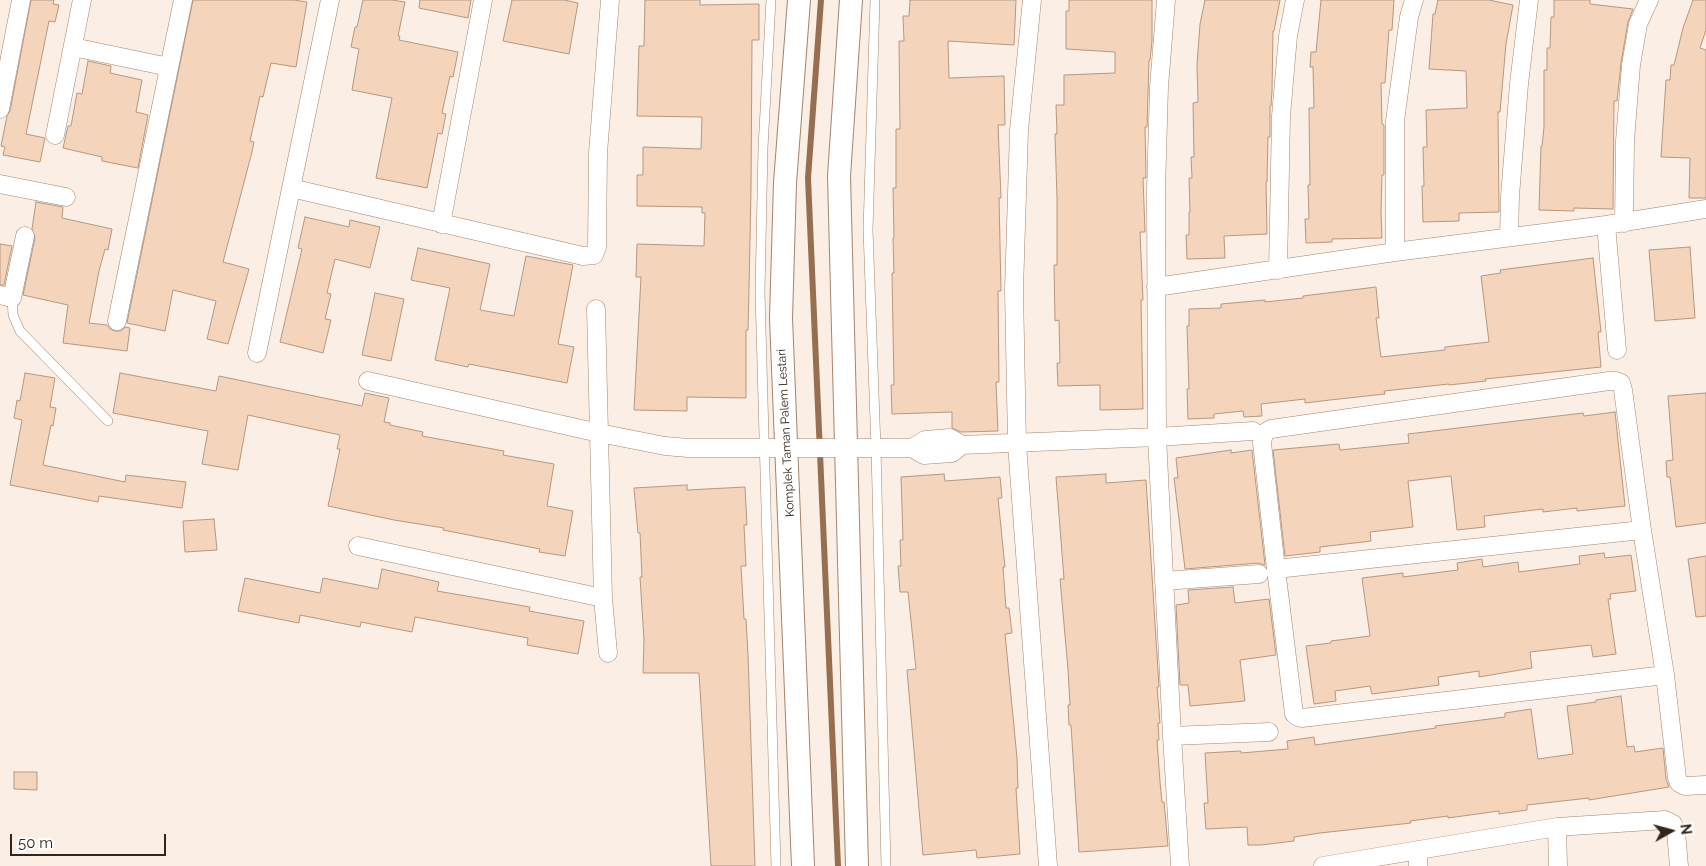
<!DOCTYPE html>
<html>
<head>
<meta charset="utf-8">
<style>
	body { margin:0 }
	#map { position:relative; width:1706px; height:866px; overflow:hidden; background:#fbeee4; font-family:Raleway,sans-serif }
	canvas { display:block }
	.north { position:absolute; left:1646px; top:806px; width:50px; height:50px; -webkit-text-stroke:4px #fefefe; paint-order:stroke; rotate:83deg; font-size:14px; font-weight:700; line-height:20px; text-align:center; color:#31251c }
	.north::after { content:''; display:block; margin:auto; width:18px; height:22px; background:#31251c; clip-path:polygon(50% 0,100% 100%,50% 72%,0 100%) }
	.scale { position:absolute; left:10px; top:834px; width:156px; height:22px; box-sizing:border-box; border:2px solid #31251c; border-top:0; padding-left:6px; font-size:15px; line-height:18px; white-space:nowrap; color:#31251c; -webkit-text-stroke:4px #fefefe; paint-order:stroke }
</style>
</head>
<body>
<div id="map">
<canvas width="1706" height="866"></canvas>
<div class="north">N</div>
<div class="scale">50 m</div>
</div>
<script>
const c = document.querySelector('canvas').getContext('2d');
c.lineJoin = 'round';
const poly = rows => new Path2D(rows.map(r => 'M' + r).join(''));
function strokePath(path, color, width, dash) { c.strokeStyle = color; c.lineWidth = width; c.lineCap = dash ? 'butt' : 'round'; c.setLineDash(dash || []); c.stroke(path); }
function fill(path, color) { c.fillStyle = color; c.fill(path, 'evenodd'); }
function drawText(font, color, halo, rows, align = 'center') {
  c.font = font + ' Raleway,sans-serif'; c.lineWidth = 5; c.setLineDash([]); c.textBaseline = 'middle'; c.strokeStyle = halo; c.fillStyle = color; for (const [text, x, y, turn = 0] of rows) {
    c.save(); c.translate(x, y); c.rotate((+turn || 0) * Math.PI / 180); c.textAlign = isNaN(turn) ? turn : align; if (halo) c.strokeText(text, 0, 0); c.fillText(text, 0, 0); c.restore();
  }
}
strokePath(poly([
	[821,0,808,178,838,866]
]), '#976f50', 6);
const building = poly([
	[31,0,54,0,53,4,59,5,55,22,49,21,26,134,45,138,40,162,3,155,5,147,1,146,7,116,10,111,31,0],
	[193,0,294,0,307,2,296,67,271,63,263,97,260,96,250,141,254,142,252,152,223,262,249,269,228,344,207,339,216,301,173,290,165,331,127,323,193,0],
	[363,0,392,0,405,2,398,36,400,36,399,40,458,52,453,77,450,76,442,113,446,114,442,134,438,133,427,188,376,178,392,98,352,90,359,49,351,47,355,27,357,27,363,0],
	[420,0,471,0,468,18,419,8,420,0],
	[512,0,564,0,578,3,569,54,503,41,512,0],
	[645,0,700,0,700,5,759,4,759,40,752,40,751,190,749,289,748,330,746,330,746,398,687,397,687,411,634,410,641,277,636,277,637,244,704,246,705,213,702,213,702,207,637,206,637,175,643,175,643,147,701,149,702,117,637,116,639,46,644,46,645,0],
	[910,0,1016,0,1014,45,948,41,949,78,1004,76,1005,125,998,125,1001,198,999,198,1001,291,998,291,999,382,996,382,998,431,961,432,952,428,952,412,892,414,891,385,894,385,892,273,894,273,893,238,894,238,893,188,896,188,896,129,900,129,899,41,904,41,903,16,909,16,910,0],
	[1069,0,1152,0,1152,41,1150,60,1149,60,1147,127,1145,127,1146,178,1143,178,1145,232,1140,232,1143,300,1141,300,1143,409,1100,410,1100,385,1058,386,1057,363,1060,363,1059,320,1055,321,1054,265,1057,265,1057,199,1055,134,1057,134,1056,105,1064,105,1064,75,1115,73,1115,52,1066,49,1066,11,1069,11,1069,0],
	[1205,0,1280,0,1274,31,1273,31,1272,91,1271,106,1270,106,1270,137,1268,137,1267,182,1266,182,1267,234,1224,236,1225,258,1187,259,1186,235,1189,235,1189,212,1190,212,1189,178,1192,178,1191,157,1194,157,1193,103,1198,102,1197,65,1200,24,1205,0],
	[1321,0,1394,0,1392,30,1389,30,1385,83,1381,83,1382,124,1384,125,1384,175,1382,175,1381,211,1382,238,1332,239,1332,242,1306,243,1305,219,1309,219,1308,185,1310,185,1309,108,1314,108,1313,67,1310,67,1311,52,1316,52,1321,0],
	[1438,0,1489,0,1513,5,1506,44,1500,112,1498,112,1499,212,1459,213,1459,221,1423,222,1422,186,1424,186,1423,147,1427,147,1426,110,1467,108,1466,71,1429,69,1433,14,1435,14,1438,0],
	[1554,0,1590,0,1590,4,1633,9,1628,22,1621,63,1617,101,1614,101,1613,209,1574,208,1574,211,1539,210,1541,146,1542,146,1544,127,1544,70,1547,70,1547,48,1550,48,1551,17,1554,17,1554,0],
	[1693,0,1706,0,1706,30,1700,48,1706,50,1706,198,1689,198,1690,158,1661,157,1666,80,1670,80,1671,65,1674,65,1683,28,1693,0],
	[88,61,111,66,110,73,142,80,136,112,148,115,138,168,102,161,102,157,63,148,68,126,71,126,77,93,82,94,88,61],
	[36,202,63,207,62,218,112,229,108,250,105,249,99,271,89,323,107,325,110,329,115,331,121,331,125,327,130,328,127,351,63,343,68,305,23,295,35,238,32,229,36,202],
	[305,217,349,227,350,220,380,227,370,268,335,259,327,293,331,294,325,319,331,320,323,353,280,342,302,249,298,248,305,217],
	[0,244,12,246,4,285,0,285,0,244],
	[1690,247,1695,318,1655,321,1649,250,1690,247],
	[418,248,490,264,480,310,514,316,526,256,573,265,558,344,574,347,567,383,469,364,468,367,435,360,450,288,411,280,418,248],
	[1593,258,1601,332,1598,332,1601,367,1485,379,1486,381,1449,385,1449,384,1384,391,1385,394,1330,400,1305,403,1305,399,1261,404,1262,416,1244,417,1243,411,1214,414,1214,418,1188,419,1187,389,1189,389,1187,326,1189,326,1189,309,1221,308,1221,304,1265,300,1265,302,1303,298,1303,296,1376,287,1379,318,1376,318,1381,357,1445,350,1445,347,1489,342,1481,276,1501,273,1500,270,1593,258],
	[375,293,404,299,391,361,362,355,375,293],
	[25,373,55,378,50,407,56,408,53,426,51,425,43,465,125,482,126,475,186,482,182,508,99,496,98,502,10,485,22,420,14,418,17,400,20,401,25,373],
	[120,373,216,391,219,376,362,406,365,393,389,398,384,422,390,423,390,425,423,432,422,436,504,451,503,455,554,464,547,506,573,511,565,556,539,552,540,549,443,530,444,528,394,520,328,506,340,449,337,449,340,435,248,415,238,470,202,464,208,431,113,413,120,373],
	[1706,393,1706,523,1676,527,1670,477,1667,477,1666,461,1673,460,1668,396,1706,393],
	[1615,412,1625,506,1577,511,1577,508,1543,512,1543,509,1484,516,1485,527,1457,530,1451,476,1408,481,1413,527,1370,532,1371,541,1320,547,1320,552,1285,556,1273,450,1339,444,1340,450,1409,443,1408,434,1583,413,1584,416,1615,412],
	[1231,450,1231,453,1252,450,1265,565,1258,563,1185,569,1174,478,1178,478,1176,458,1231,450],
	[944,474,945,481,1000,477,1002,498,998,498,1005,567,1003,567,1006,608,1009,608,1012,633,1005,634,1017,758,1018,788,1016,788,1020,854,977,858,976,850,923,855,907,670,916,669,908,592,900,592,898,566,901,566,900,540,903,540,901,477,944,474],
	[1106,474,1106,483,1146,480,1159,687,1157,687,1160,723,1158,723,1159,740,1157,740,1160,782,1162,802,1164,802,1168,846,1079,852,1071,725,1069,725,1068,705,1070,705,1068,669,1060,579,1064,579,1056,477,1106,474],
	[687,485,687,490,745,487,747,525,744,525,746,566,741,566,744,619,746,619,748,654,755,866,711,866,699,673,643,673,644,640,640,577,642,577,640,533,638,533,634,488,687,485],
	[214,519,217,550,185,552,183,521,214,519],
	[1604,553,1605,558,1631,555,1636,591,1610,594,1611,599,1608,599,1616,654,1593,657,1591,645,1530,652,1532,668,1479,677,1479,671,1438,677,1439,685,1372,694,1370,686,1335,691,1336,701,1314,704,1306,646,1331,643,1331,641,1370,636,1362,578,1403,573,1403,577,1458,570,1457,563,1482,559,1483,567,1518,562,1519,572,1580,564,1579,556,1604,553],
	[1706,556,1706,616,1696,617,1688,559,1706,556],
	[382,569,439,582,437,591,530,607,529,611,584,621,578,654,527,645,528,638,415,617,412,632,361,622,360,627,300,615,299,623,238,611,245,578,320,593,323,578,378,589,382,569],
	[1233,587,1235,603,1269,599,1276,655,1240,660,1245,701,1190,706,1188,685,1180,685,1176,605,1189,603,1188,590,1233,587],
	[1621,696,1627,747,1634,746,1635,752,1663,748,1666,779,1669,787,1589,800,1589,798,1527,805,1527,810,1499,814,1499,811,1448,818,1448,816,1410,821,1411,823,1320,833,1294,837,1294,841,1261,845,1248,845,1247,827,1206,829,1204,803,1208,803,1205,753,1241,751,1241,753,1288,749,1287,741,1314,737,1315,745,1436,728,1435,726,1505,717,1505,713,1531,709,1538,759,1573,754,1567,706,1596,702,1596,700,1621,696],
	[14,772,37,772,37,790,14,789,14,772]
]);
fill(building, '#f5d4bc');
strokePath(building, '#b69780', 1);
const service = poly([
	[771,0,763,148,760,292,776,866],
	[875,0,868,230,876,448,886,866],
	[12,298,13,315,20,331,108,421]
]);
const minor = poly([
	[1032,0,1019,130,1014,290,1017,444,1048,866],
	[1166,0,1159,87,1156,191,1157,437,1172,736,1180,866],
	[73,47,169,67],
	[0,109,21,0],
	[55,135,82,0],
	[0,184,66,197],
	[291,188,583,256,594,255,597,247,598,153,610,0],
	[1624,223,1625,141,1631,65,1638,24,1649,0],
	[441,224,483,0],
	[1606,225,1617,350],
	[1509,237,1510,196,1519,84,1529,0],
	[1395,252,1395,121,1409,17,1414,0],
	[1278,270,1281,116,1288,36,1295,0],
	[1156,287,1395,252,1606,225,1706,209],
	[0,295,12,298,25,236],
	[596,309,603,598,608,653],
	[117,321,183,0],
	[257,353,330,0],
	[368,381,599,433,665,446,688,448,912,448,924,455,952,453,962,445],
	[912,448,925,440,950,438,962,445,1157,437,1253,431],
	[358,546,603,598],
	[1276,569,1642,530],
	[1164,581,1259,574],
	[1665,675,1302,718,1298,717,1294,714,1276,569,1262,443,1264,433,1271,429,1609,381,1616,381,1621,383,1623,390,1642,530,1665,675,1677,778,1679,783,1685,786,1706,785],
	[1172,736,1269,732],
	[1557,827,1558,866],
	[1418,850,1418,866],
	[1323,866,1557,827,1665,820,1673,824,1676,832,1679,866]
]);
const tertiary = poly([
	[799,0,785,183,781,318,803,866],
	[851,0,839,176,857,866]
]);
strokePath(service, '#a3856e', 10);
strokePath(minor, '#a3856e', 19);
strokePath(tertiary, '#a3856e', 24);
strokePath(service, '#fff', 9);
strokePath(minor, '#fff', 18);
strokePath(tertiary, '#fff', 22);
drawText('12px', '#31251c', '#fefefe', [
	["Komplek Taman Palem Lestari",786,433,-93]
]);
</script>
</body>
</html>
